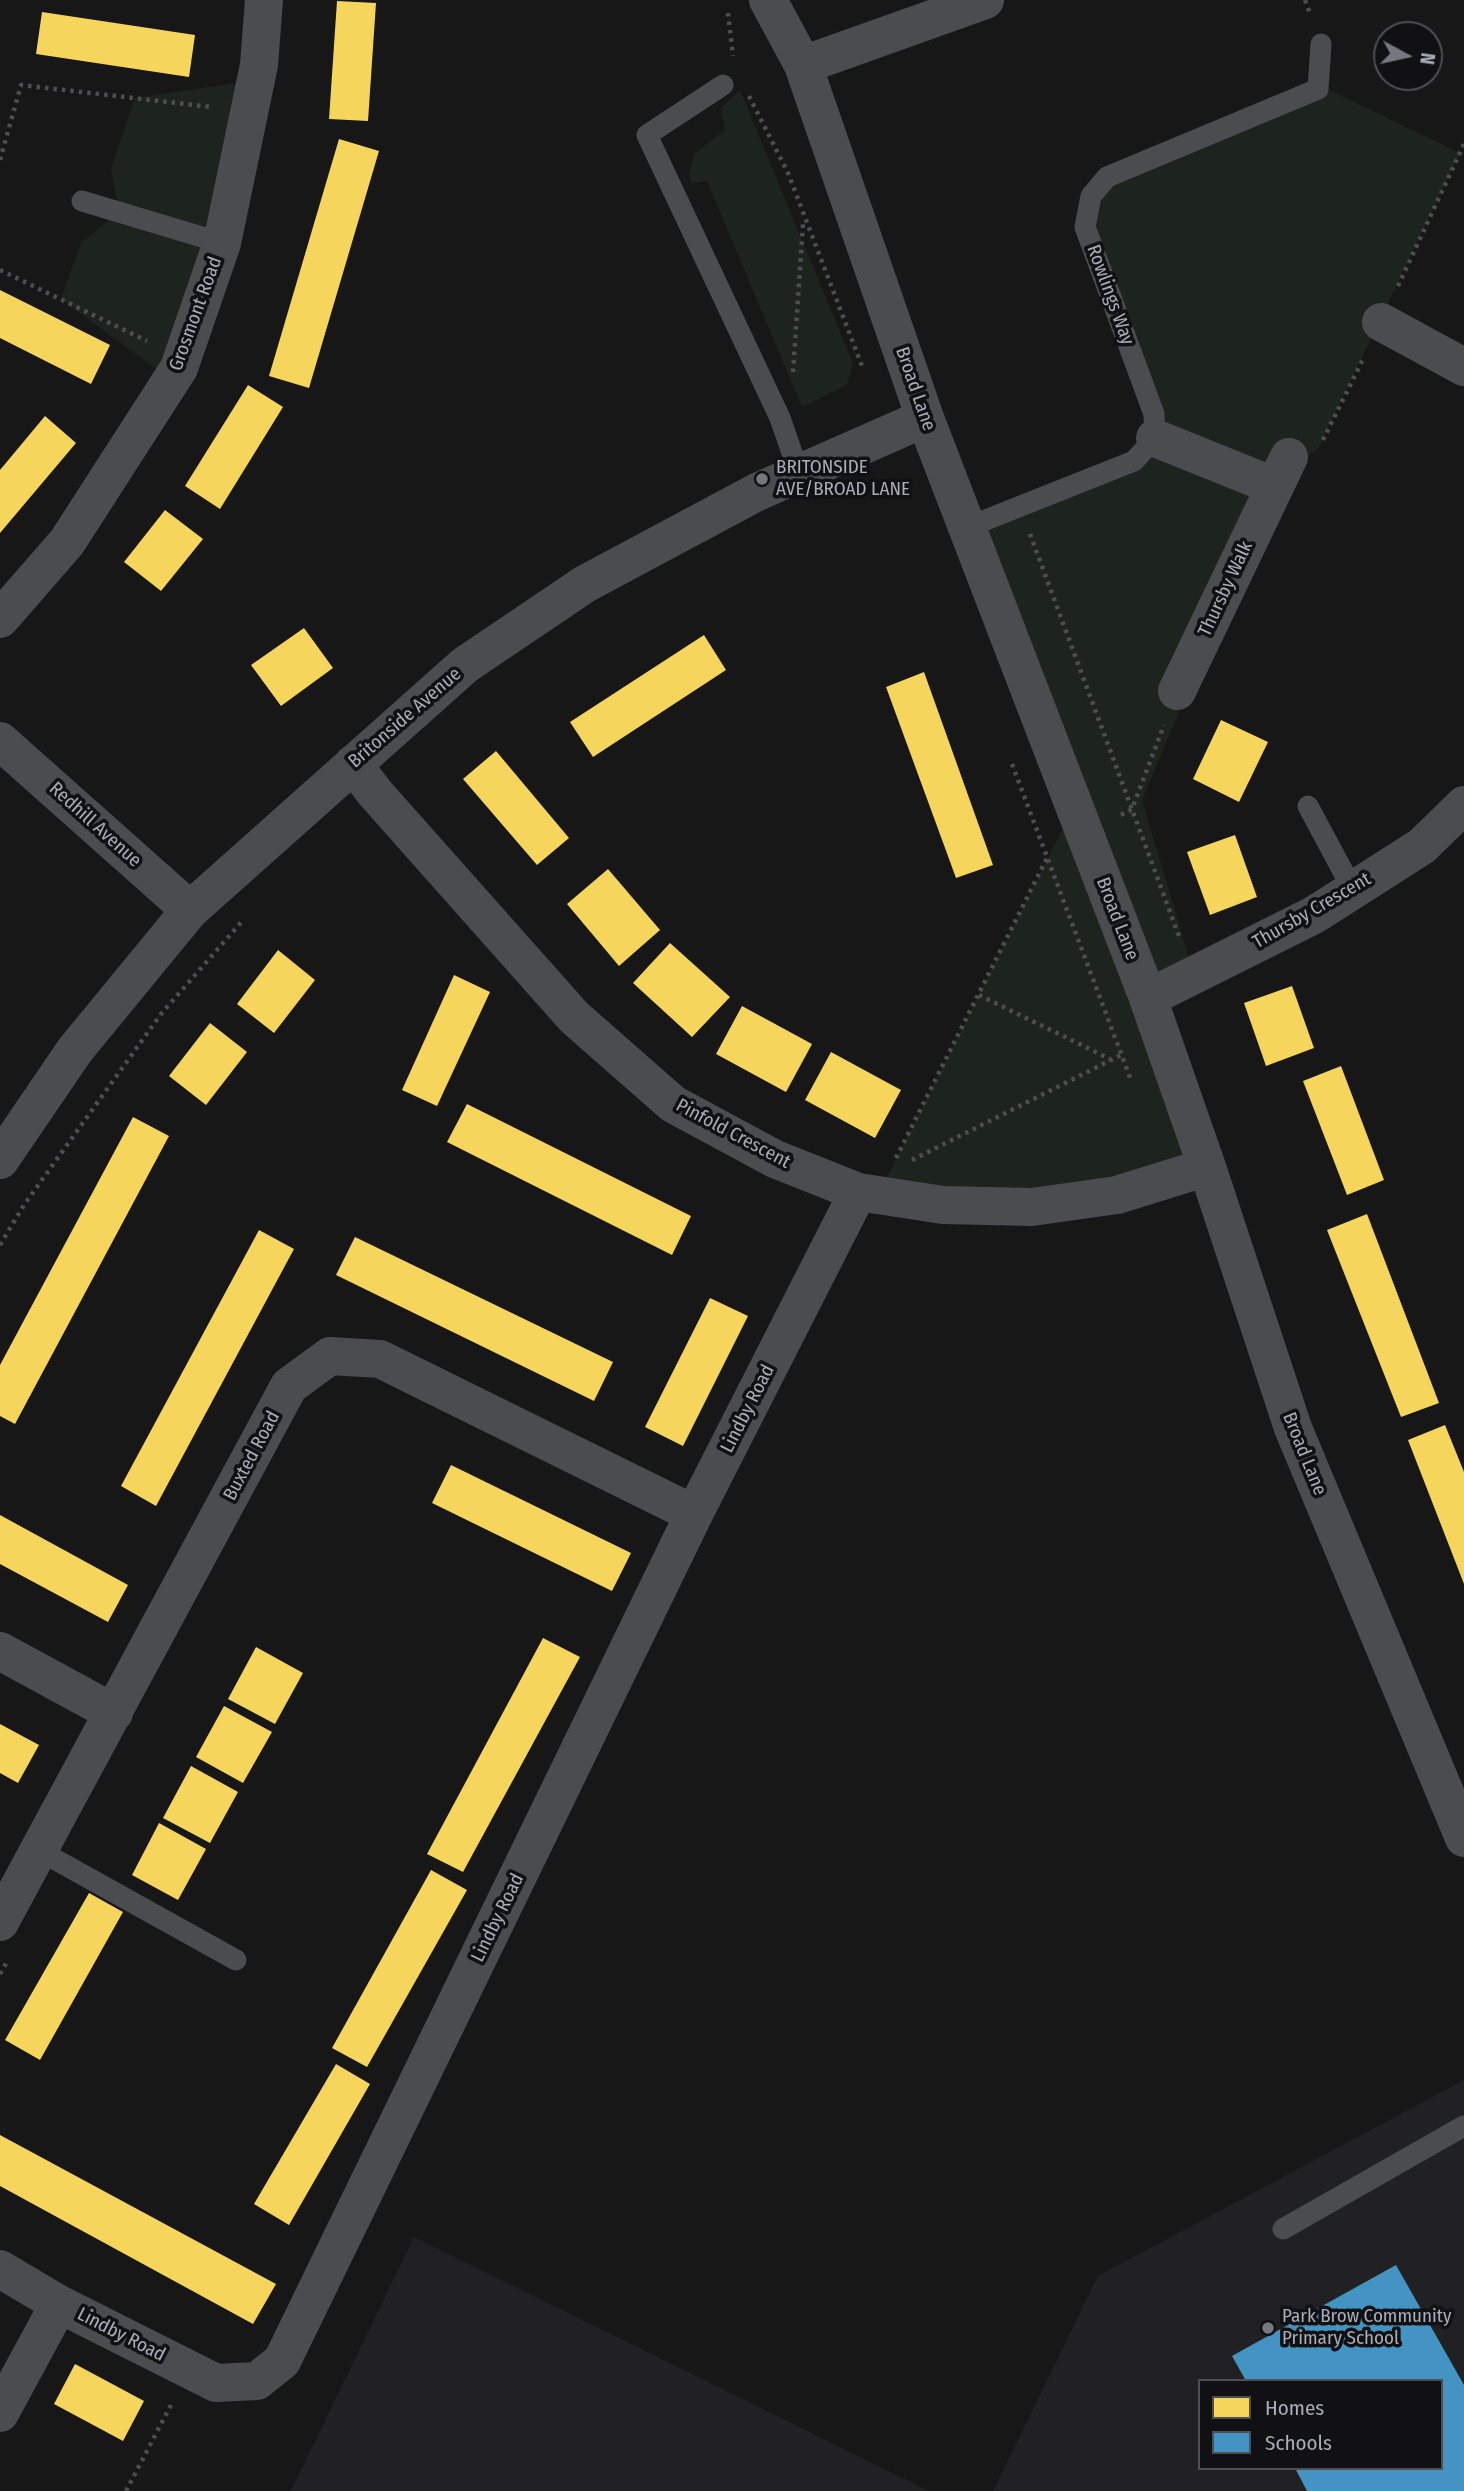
<!DOCTYPE html>
<html>
<head>
<meta charset="utf-8">
<style>
	body { margin:0 }
	#map { position:relative; width:1464px; height:2491px; overflow:hidden; background:#171717; font-family:"Fira Sans Condensed",sans-serif }
	canvas { display:block }
	.legend { position:absolute; left:1198px; top:2379px; width:245px; height:91px; box-sizing:border-box; background:#111113; border:2px solid #4d4f55; margin:0; padding:9px 12px; list-style:none; font-size:21px; color:#a8adb8 }
	.legend li { display:flex; align-items:center; gap:14px; height:35px }
	.legend b { width:35px; border:2px solid #4d4f55 }
	.north { position:absolute; left:1373px; top:21px; width:70px; height:70px; box-sizing:border-box; background:#111113; border:2px solid #4d4f55; border-radius:50%; rotate:98deg; font-size:19px; font-weight:700; line-height:28px; text-align:center; color:#a8adb8 }
	.north::after { content:''; display:block; margin:auto; width:24px; height:32px; background:#757880; clip-path:polygon(50% 0,100% 100%,50% 72%,0 100%) }
</style>
</head>
<body>
<div id="map">
<canvas width="1464" height="2491"></canvas>
<ul class="legend">
<li><b style="height:19px;background:#f6d55c"></b>Homes</li>
<li><b style="height:19px;background:#4393c3"></b>Schools</li>
</ul>
<div class="north">N</div>
</div>
<script>
const c = document.querySelector('canvas').getContext('2d');
c.lineJoin = 'round';
function fill(path, color) { c.fillStyle = color; c.fill(path, 'evenodd'); }
const poly = rows => new Path2D(rows.map(r => 'M' + r).join(''));
function strokePath(path, color, width, dash) { c.strokeStyle = color; c.lineWidth = width; c.lineCap = dash ? 'butt' : 'round'; c.setLineDash(dash || []); c.stroke(path); }
function drawText(font, color, halo, rows, align = 'center') {
  c.font = font + ' "Fira Sans Condensed",sans-serif'; c.lineWidth = 7; c.setLineDash([]); c.textBaseline = 'middle'; c.strokeStyle = halo; c.fillStyle = color; for (const [text, x, y, turn = 0] of rows) {
    c.save(); c.translate(x, y); c.rotate((+turn || 0) * Math.PI / 180); c.textAlign = isNaN(turn) ? turn : align; if (halo) c.strokeText(text, 0, 0); c.fillText(text, 0, 0); c.restore();
  }
}
fill(poly([
	[1464,2080,1464,2491,993,2491,1098,2276],
	[1200,2381,1441,2381,1441,2468,1200,2468],
	[414,2237,929,2491,291,2491]
]), '#212123');
fill(poly([
	[257,80,171,380,61,299,81,243,119,212,111,169,135,98],
	[1327,89,1460,153,1319,447,1274,486,1142,800,1194,975,1148,998,1207,1167,1032,1207,878,1195,1074,806,968,527,1122,465,1155,437,1085,227,1107,177],
	[740,90,853,363,847,385,802,407,707,181,692,183,689,175,694,154,725,130,721,108]
]), '#1d241e');
fill(poly([
	[337,1,376,3,368,121,329,119],
	[42,12,195,35,189,77,36,54],
	[339,139,379,151,309,388,269,376],
	[0,290,110,345,91,384,0,338],
	[248,385,283,407,220,509,185,486],
	[45,416,76,443,0,533,0,470],
	[165,510,203,539,161,591,124,562],
	[304,628,333,668,281,706,251,665],
	[704,635,726,670,593,757,570,722],
	[924,672,993,865,956,878,886,687],
	[1221,720,1268,742,1239,802,1193,779],
	[496,751,569,838,537,865,463,779],
	[1235,835,1257,897,1210,915,1187,852],
	[608,869,660,930,619,966,567,904],
	[670,943,730,997,692,1037,633,983],
	[278,950,315,980,274,1033,237,1004],
	[454,975,490,992,437,1106,402,1090],
	[1292,986,1314,1048,1266,1066,1244,1003],
	[742,1006,812,1044,786,1092,716,1054],
	[210,1023,247,1052,206,1105,169,1076],
	[831,1052,901,1090,875,1138,805,1100],
	[1341,1066,1384,1180,1347,1195,1303,1081],
	[467,1104,691,1216,672,1255,447,1142],
	[133,1117,169,1136,15,1424,0,1416,0,1365],
	[1367,1214,1439,1403,1401,1417,1327,1230],
	[259,1230,294,1249,156,1506,121,1486],
	[355,1237,613,1362,594,1401,336,1275],
	[710,1298,748,1316,683,1446,645,1427],
	[1445,1425,1464,1472,1464,1584,1408,1440],
	[451,1465,631,1553,612,1591,432,1503],
	[0,1515,128,1585,108,1622,0,1564],
	[543,1638,580,1657,463,1872,427,1854],
	[256,1647,303,1673,275,1724,228,1699],
	[224,1706,272,1732,243,1783,196,1757],
	[0,1724,39,1745,18,1783,0,1773],
	[191,1766,238,1792,210,1843,163,1818],
	[159,1823,206,1849,178,1900,132,1875],
	[431,1870,467,1890,367,2067,332,2048],
	[89,1893,123,1912,40,2060,5,2040],
	[336,2064,370,2084,289,2225,254,2204],
	[0,2135,276,2284,253,2324,0,2186],
	[75,2364,144,2401,123,2441,54,2404]
]), '#f6d55c');
fill(poly([
	[1396,2265,1464,2385,1464,2491,1307,2491,1295,2468,1441,2468,1441,2381,1246,2381,1232,2356]
]), '#4393c3');
strokePath(poly([
	[1305,0,1311,16],
	[728,13,733,56],
	[749,96,788,173,862,366],
	[0,160,21,85,211,107],
	[0,270,147,341],
	[1398,286,1464,144],
	[793,372,803,224],
	[1323,440,1364,357],
	[1030,534,1180,939],
	[1012,764,1131,1080],
	[1121,815,1132,809,1164,725],
	[979,995,1110,1059],
	[896,1158,1048,856],
	[912,1160,1123,1054],
	[0,1245,24,1205,161,1014,244,919],
	[0,1974,8,1960],
	[126,2491,171,2405]
]), '#4d4e52', 4.5, [3.5, 5]);
strokePath(poly([
	[723,85,647,135,780,418,799,473],
	[82,201,222,243],
	[968,527,1134,461,1155,438,1154,414,1085,227,1091,196,1107,177,1318,89,1321,44],
	[1308,806,1353,890],
	[40,1851,236,1960],
	[1283,2229,1464,2126]
]), '#4b4c50', 21);
strokePath(poly([
	[768,0,803,65,925,418,1148,998,1207,1167,1293,1428,1464,1838],
	[803,65,985,0],
	[1381,322,1464,367],
	[1155,438,1274,486],
	[0,619,67,542,179,368,222,243,259,65,264,0],
	[1177,691,1289,457],
	[0,741,190,910],
	[353,764,375,793,574,1017,673,1104,775,1159,858,1192,943,1205,1032,1207,1117,1195,1207,1167],
	[1148,998,1314,915,1422,846,1464,805],
	[0,1160,75,1050,190,910,465,665,585,584,757,492,925,418],
	[0,1651,114,1713],
	[0,1922,289,1386,330,1356,380,1359,694,1514],
	[0,2269,59,2304,216,2383,257,2381,282,2361,694,1514,858,1192],
	[0,2413,59,2304]
]), '#4b4c50', 38);
for (const [x, y, r, color] of [
	[762,479,7,"#757880"],
	[1268,2328,7,"#757880"]
]) { const dot = new Path2D(); dot.arc(x, y, r, 0, 2 * Math.PI); c.fillStyle = color; c.fill(dot); strokePath(dot, '#111113', 2.5); }
drawText('19px', '#a8adb8', '#111113', [
	["Rowlings Way",1110,295,70],
	["Grosmont Road",196,314,-70],
	["Broad Lane",915,389,71],
	["Thursby Walk",1226,589,-65],
	["Britonside Avenue",405,718,-41],
	["Redhill Avenue",95,825,42],
	["Thursby Crescent",1312,911,-30],
	["Broad Lane",1117,919,69],
	["Pinfold Crescent",733,1134,28],
	["Lindby Road",748,1409,-63],
	["Broad Lane",1304,1454,68],
	["Buxted Road",252,1456,-62],
	["Lindby Road",498,1918,-64],
	["Lindby Road",121,2335,27]
]);
drawText('19px', '#a8adb8', '#111113', [
	["BRITONSIDE",776,468],
	["AVE/BROAD LANE",776,490],
	["Park Brow Community",1282,2317],
	["Primary School",1282,2339]
], 'left');
</script>
</body>
</html>
